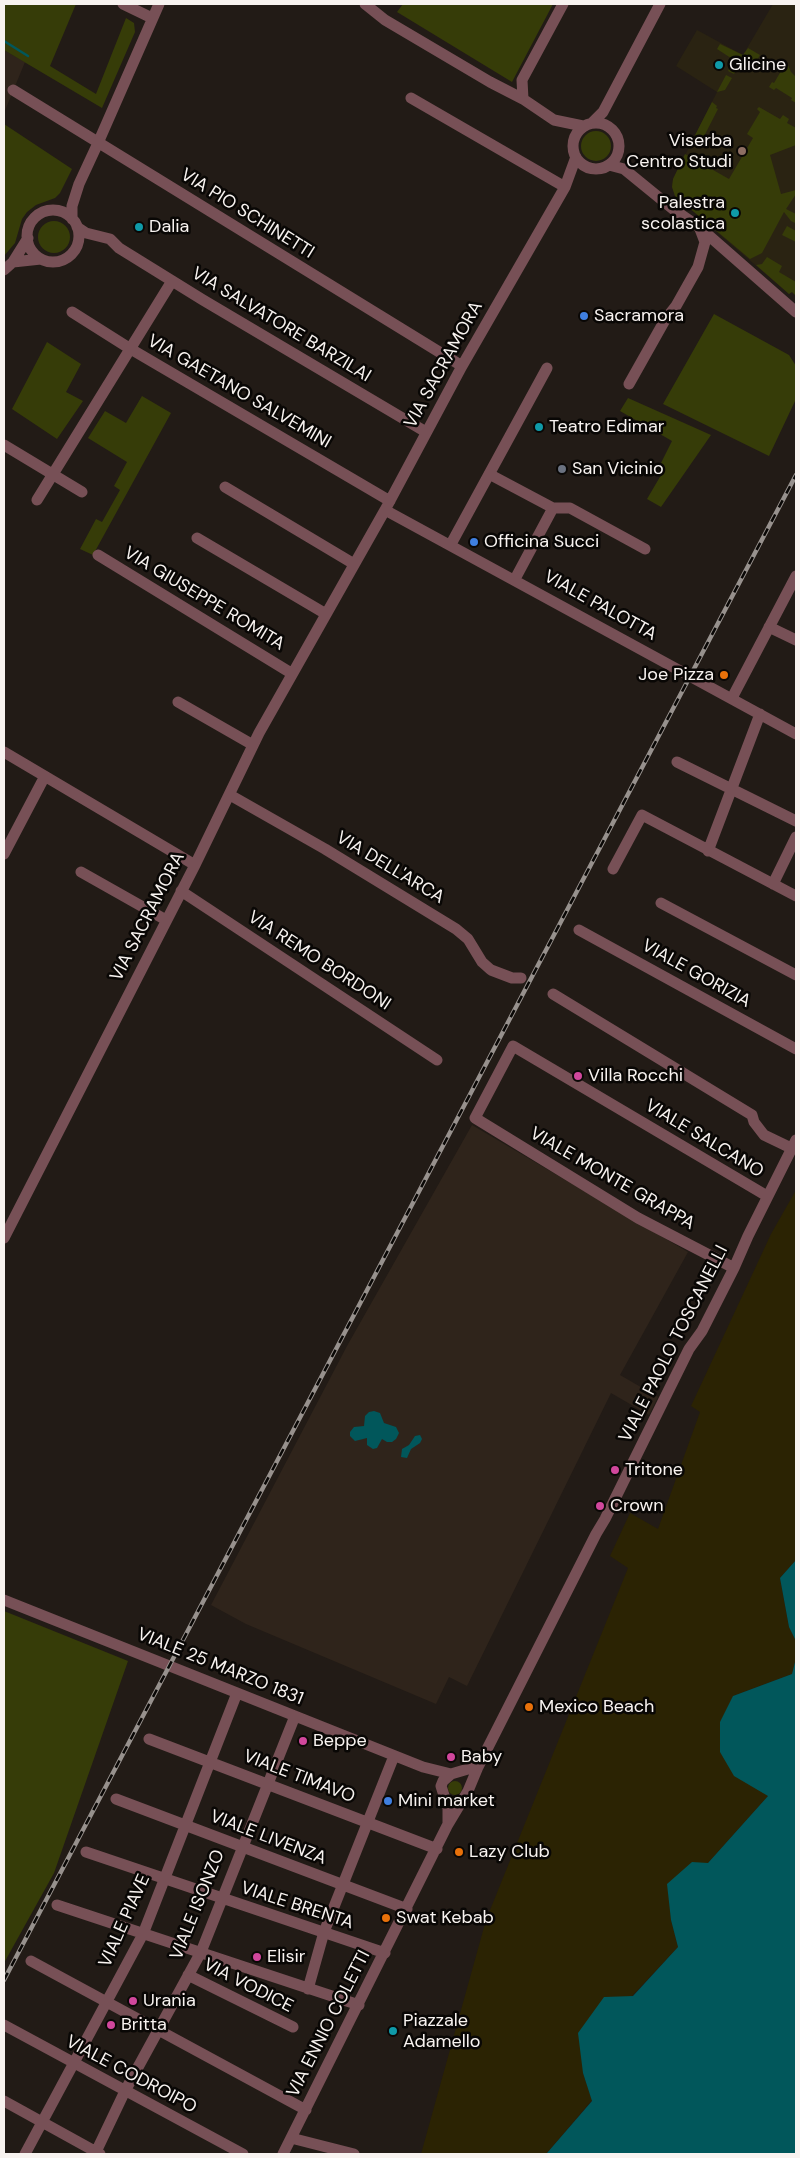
<!DOCTYPE html>
<html>
<head>
<meta charset="utf-8">
<style>
	body { margin:0 }
	#map { position:relative; width:800px; height:2158px; overflow:hidden; background:#221b16; font-family:"DM Sans",sans-serif }
	canvas { display:block }
	.frame { position:absolute; inset:0; border:5px solid #f8f3f0; pointer-events:none }
</style>
</head>
<body>
<div id="map">
<canvas width="800" height="2158"></canvas>
<div class="frame"></div>
</div>
<script>
const c = document.querySelector('canvas').getContext('2d');
c.lineJoin = 'round';
function fill(path, color) { c.fillStyle = color; c.fill(path, 'evenodd'); }
const poly = rows => new Path2D(rows.map(r => 'M' + r).join(''));
function strokePath(path, color, width, dash) { c.strokeStyle = color; c.lineWidth = width; c.lineCap = dash ? 'butt' : 'round'; c.setLineDash(dash || []); c.stroke(path); }
function drawText(font, color, halo, rows, align = 'center') {
  c.font = font + ' "DM Sans",sans-serif'; c.lineWidth = 5; c.setLineDash([]); c.textBaseline = 'middle'; c.strokeStyle = halo; c.fillStyle = color; for (const [text, x, y, turn = 0] of rows) {
    c.save(); c.translate(x, y); c.rotate((+turn || 0) * Math.PI / 180); c.textAlign = isNaN(turn) ? turn : align; if (halo) c.strokeText(text, 0, 0); c.fillText(text, 0, 0); c.restore();
  }
}
fill(poly([
	[4,50,25,62,4,113],
	[472,1125,688,1252,620,1375,658,1397,649,1415,611,1393,467,1686,449,1677,436,1704,246,1624,211,1605,347,1346]
]), '#2f241b');
fill(poly([
	[773,4,796,4,796,296,792,292,789,294,675,196,672,187,673,179,717,92,676,66,697,30,743,55]
]), '#2a2312');
fill(poly([
	[4,4,76,4,50,66,96,94,126,18,134,23,135,32,102,108,4,50],
	[403,4,553,4,512,82,397,12],
	[720,44,743,55,748,48,760,55,751,71,742,66,738,67,734,74,728,71,734,60,717,49],
	[788,65,791,72,796,77,796,103,791,100,792,98,776,88,774,90,769,87,772,82,774,83,784,66],
	[726,75,732,78,725,90,717,92],
	[712,102,717,106,716,108,718,109,698,148,691,143],
	[759,107,780,119,783,115,789,119,787,123,796,128,796,145,770,155,781,194,796,190,796,194,786,209,796,214,796,221,795,223,791,221,784,212,762,253,750,259,675,196,672,187,673,179,685,154,729,179,753,138,747,134,760,112,757,109],
	[4,124,72,169,60,193,55,198,36,205,27,212,22,219,15,243,4,256],
	'581 146a15 15 0 1 1 30 0a15 15 0 1 1-30 0Z',
	'38 237a16 16 0 1 1 32 0a16 16 0 1 1-32 0Z',
	[787,226,796,231,796,242,782,235],
	[767,257,782,266,779,272,796,282,796,296,792,292,789,294,756,265,762,264],
	[714,314,789,355,796,366,796,399,769,456,663,404],
	[47,342,81,364,66,392,83,401,57,439,12,409],
	[142,396,171,413,93,555,80,549,96,519,102,522,120,490,114,486,127,462,88,438,105,411,126,423],
	[628,398,711,435,661,507,647,499,664,470,659,467,672,441,620,411],
	[4,1611,128,1661,54,1873,4,1963],
	'448 1788a7 7 0 1 1 14 0a7 7 0 1 1-14 0Z'
]), '#363c08');
fill(poly([
	[796,1190,796,1560,780,1578,789,1627,796,1641,796,1658,792,1674,733,1696,768,1796,708,1863,671,1920,678,1947,632,1996,583,2073,592,2100,547,2153,421,2154,486,1920,628,1568,610,1556,630,1513,658,1529,700,1412,691,1406,771,1234]
]), '#2b2303');
fill(poly([
	[374,1411,380,1413,384,1423,396,1427,399,1433,396,1439,392,1442,387,1442,382,1439,377,1448,373,1449,367,1445,367,1438,355,1441,350,1436,350,1432,354,1427,364,1426,365,1416,369,1412],
	[420,1435,422,1439,420,1443,411,1449,407,1458,401,1457,402,1449,409,1445,415,1436],
	[796,1560,796,1641,789,1627,780,1578],
	[796,1658,796,2154,543,2154,547,2153,592,2101,583,2073,578,2033,604,1997,633,1996,678,1947,671,1920,667,1884,692,1862,708,1863,768,1796,734,1776,720,1752,720,1722,733,1696,792,1674]
]), '#01575b');
strokePath(poly([
	[4,41,28,56]
]), '#01575b', 2.5);
strokePath(poly([
	[123,4,152,18],
	[365,4,385,20,490,82,523,99,554,120,583,126],
	[13,90,462,366],
	[411,98,565,187],
	[523,99,522,80,563,4],
	[593,122,603,112,660,4],
	'573 146a23 23 0 1 1 46 0a23 23 0 1 1-46 0Z',
	[609,165,624,169,673,209,699,227,796,312],
	'27 236a26 26 0 1 1 52 0a26 26 0 1 1-52 0Z',
	[72,219,72,206,79,184,98,143,159,4],
	[77,227,86,233,110,239,119,248,203,300,426,432],
	[13,262,41,259],
	[4,270,13,262,28,238],
	[72,312,129,348,390,501],
	[629,384,665,320,676,306,698,267,705,242,700,229],
	[4,445,82,492],
	[489,474,553,508,570,508,645,549],
	[225,487,354,564],
	[37,500,172,281],
	[385,510,796,734],
	[197,538,326,614],
	[451,544,547,368],
	[98,555,291,673],
	[515,579,553,508],
	[769,627,796,640],
	[732,698,796,576],
	[178,702,253,745],
	[4,752,195,865],
	[677,762,796,821],
	[230,795,325,849,456,929,468,939,482,962,491,970,512,978,521,978],
	[708,851,760,714],
	[4,854,45,776],
	[613,869,642,815,796,896],
	[81,872,166,920],
	[773,884,796,837],
	[181,891,437,1060],
	[661,903,796,975],
	[579,930,796,1049],
	[553,994,752,1115,754,1122,764,1135,791,1148],
	[4,1238,195,865,259,733,385,510,462,366,565,187,576,157],
	[734,1268,638,1218,475,1118,513,1046,767,1196],
	[4,1600,423,1767,451,1774],
	[149,1739,437,1849],
	[116,1799,407,1909],
	[448,1824,448,1808,441,1786,443,1781,451,1774,468,1769,479,1759],
	[86,1852,385,1953],
	[57,1905,359,2005],
	[31,1961,306,2110],
	[188,1975,293,2027],
	[308,1989,324,1932,394,1756],
	[4,2025,243,2154],
	[4,2101,100,2154],
	[291,2138,354,2154],
	[25,2154,143,1934,237,1693],
	[95,2154,125,2091,201,1952,295,1716],
	[283,2154,447,1826,468,1791,478,1767,596,1534,605,1519,689,1349,702,1331,734,1268,748,1236,796,1140]
]), '#775056', 11);
const rail = poly([
	[4,1980,796,475]
]);
strokePath(rail, '#97918d', 4.5);
strokePath(rail, '#090705', 2.5, [8]);
for (const [x, y, r, color] of [
	[719,65,5,"#0f9aa8"],
	[742,151,5,"#8d6e63"],
	[735,213,5,"#0f9aa8"],
	[139,227,5,"#0f9aa8"],
	[584,316,5,"#3f7fe0"],
	[539,427,5,"#0f9aa8"],
	[562,469,5,"#6b7280"],
	[474,542,5,"#3f7fe0"],
	[724,675,5,"#e8710a"],
	[578,1076,5,"#d1479c"],
	[615,1470,5,"#d1479c"],
	[600,1506,5,"#d1479c"],
	[529,1707,5,"#e8710a"],
	[303,1741,5,"#d1479c"],
	[451,1757,5,"#d1479c"],
	[388,1801,5,"#3f7fe0"],
	[459,1852,5,"#e8710a"],
	[386,1918,5,"#e8710a"],
	[257,1957,5,"#d1479c"],
	[133,2001,5,"#d1479c"],
	[111,2025,5,"#d1479c"],
	[393,2031,5,"#0f9aa8"]
]) { const dot = new Path2D(); dot.arc(x, y, r, 0, 2 * Math.PI); c.fillStyle = color; c.fill(dot); strokePath(dot, '#090705', 2); }
drawText('18px', '#f8f3f0', '#090705', [
	["Glicine",729,65],
	["Viserba",732,141,"right"],
	["Centro Studi",732,162,"right"],
	["Palestra",725,203,"right"],
	["scolastica",725,224,"right"],
	["Dalia",149,227],
	["Sacramora",594,316],
	["Teatro Edimar",549,427],
	["San Vicinio",572,469],
	["Officina Succi",484,542],
	["Joe Pizza",714,675,"right"],
	["Villa Rocchi",588,1076],
	["Tritone",625,1470],
	["Crown",610,1506],
	["Mexico Beach",539,1707],
	["Beppe",313,1741],
	["Baby",461,1757],
	["Mini market",398,1801],
	["Lazy Club",469,1852],
	["Swat Kebab",396,1918],
	["Elisir",267,1957],
	["Urania",143,2001],
	["Piazzale",403,2021],
	["Adamello",403,2042],
	["Britta",121,2025]
], 'left');
drawText('18px', '#f8f3f0', '#090705', [
	["VIA PIO SCHINETTI",247,214,32],
	["VIA SALVATORE BARZILAI",281,325,31],
	["VIA SACRAMORA",444,365,-61],
	["VIA GAETANO SALVEMINI",239,392,30],
	["VIA GIUSEPPE ROMITA",204,599,31],
	["VIALE PALOTTA",600,606,29],
	["VIA DELL'ARCA",390,868,31],
	["VIA SACRAMORA",148,917,-63],
	["VIA REMO BORDONI",319,961,33],
	["VIALE GORIZIA",696,974,29],
	["VIALE SALCANO",704,1139,31],
	["VIALE MONTE GRAPPA",612,1179,30],
	["VIALE PAOLO TOSCANELLI",674,1344,-63],
	["VIALE 25 MARZO 1831",220,1667,22],
	["VIALE TIMAVO",299,1777,21],
	["VIALE LIVENZA",268,1838,21],
	["VIALE ISONZO",198,1905,-68],
	["VIALE BRENTA",297,1906,18],
	["VIALE PIAVE",125,1921,-66],
	["VIA VODICE",248,1986,27],
	["VIA ENNIO COLETTI",329,2024,-63],
	["VIALE CODROIPO",131,2075,28]
]);
</script>
</body>
</html>
